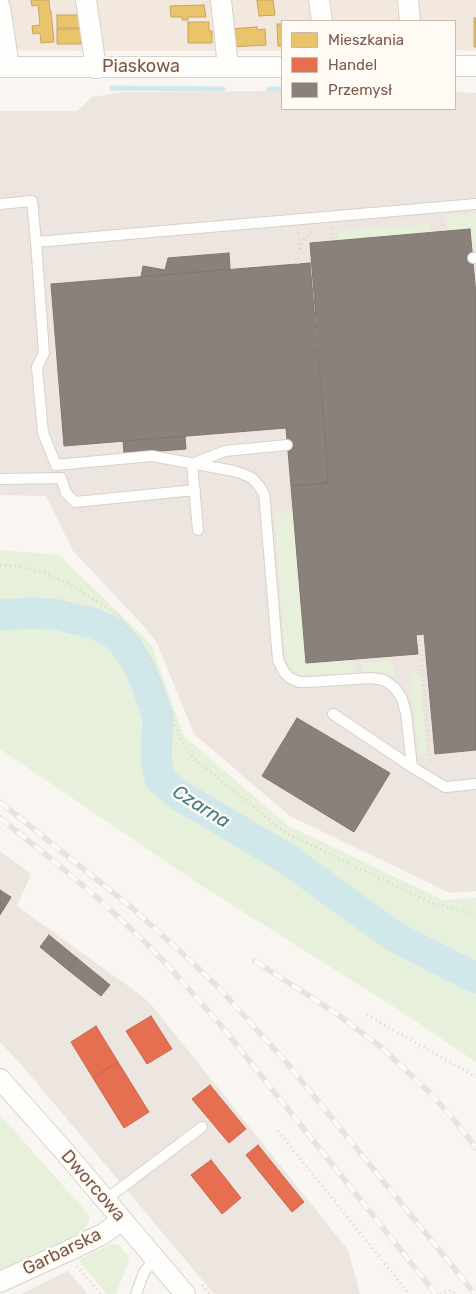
<!DOCTYPE html>
<html>
<head>
<meta charset="utf-8">
<style>
	body { margin:0 }
	#map { position:relative; width:476px; height:1294px; overflow:hidden; background:#f9f5f0; font-family:Rubik,sans-serif }
	canvas { display:block }
	.legend { position:absolute; left:281px; top:20px; width:175px; height:90px; box-sizing:border-box; background:#fffaf3; border:1px solid #cabbb1; margin:0; padding:6px 9px; list-style:none; font-size:15px; color:#7a5c4d }
	.legend li { display:flex; align-items:center; gap:10px; height:25px }
	.legend b { width:25px; border:1px solid #cabbb1 }
</style>
</head>
<body>
<div id="map">
<canvas width="476" height="1294"></canvas>
<ul class="legend">
<li><b style="height:14px;background:#e9c46a"></b>Mieszkania</li>
<li><b style="height:14px;background:#e76f51"></b>Handel</li>
<li><b style="height:14px;background:#8a817c"></b>Przemysł</li>
</ul>
</div>
<script>
const c = document.querySelector('canvas').getContext('2d');
c.lineJoin = 'round';
function fill(path, color) { c.fillStyle = color; c.fill(path, 'evenodd'); }
const poly = rows => new Path2D(rows.map(r => 'M' + r).join(''));
function strokePath(path, color, width, dash) { c.strokeStyle = color; c.lineWidth = width; c.lineCap = dash ? 'butt' : 'round'; c.setLineDash(dash || []); c.stroke(path); }
function drawText(font, color, halo, rows, align = 'center') {
  c.font = font + ' Rubik,sans-serif'; c.lineWidth = 5; c.setLineDash([]); c.textBaseline = 'middle'; c.strokeStyle = halo; c.fillStyle = color; for (const [text, x, y, turn = 0] of rows) {
    c.save(); c.translate(x, y); c.rotate((+turn || 0) * Math.PI / 180); c.textAlign = isNaN(turn) ? turn : align; if (halo) c.strokeText(text, 0, 0); c.fillText(text, 0, 0); c.restore();
  }
}
fill(poly([
	[3,0,82,0,87,51,10,50],
	[91,0,214,0,219,51,98,51],
	[226,0,314,0,316,21,282,21,282,51,231,51],
	[324,0,401,0,403,21,326,21],
	[412,0,476,0,476,51,455,50,455,21,414,21]
]), '#f2e8de');
fill(poly([
	[282,91,282,109,455,109,455,92,476,93,476,891,450,893,290,816,194,734,157,643,141,623,73,551,46,496,0,495,0,111,77,111,92,97,126,92],
	[0,851,31,874,17,906,142,996,154,1008,348,1250,360,1294,214,1294,20,1063,0,1042],
	[68,1271,88,1294,21,1294]
]), '#ede5e0');
fill(poly([
	[476,213,476,248,472,248,470,229,448,231,447,215],
	[430,224,430,233,339,241,338,231],
	[293,512,306,663,352,660,354,673,307,676,300,675,295,672,290,666,286,656,284,643,274,514],
	[0,550,59,555,151,644,184,736,287,825,443,900,476,898,476,1062,402,1012,199,884,0,749],
	[388,661,394,666,395,677,383,672,362,672,362,663],
	[412,673,416,673,420,675,427,758,418,749,410,676],
	[0,1115,90,1216,88,1224,83,1231,0,1272],
	[111,1244,116,1244,119,1245,130,1258,116,1294,107,1294,78,1260]
]), '#e7f0db');
const homes = poly([
	[31,0,49,0,50,11,51,11,54,42,41,43,40,33,33,34,32,26,40,25,38,5,32,6,31,0],
	[257,0,273,0,275,15,259,16,257,0],
	[204,5,206,17,188,17,188,20,182,20,182,17,171,17,170,6,204,5],
	[57,15,80,15,80,28,57,28,57,15],
	[474,18,476,18,476,47,474,47,474,18],
	[188,22,209,22,209,31,212,31,212,43,188,43,188,22],
	[277,24,282,24,282,46,278,46,277,24],
	[257,27,257,30,265,29,266,45,231,47,230,29,257,27],
	[57,29,82,29,81,44,57,44,57,29]
]);
fill(homes, '#e9c46a');
strokePath(homes, '#c8a561', 1);
const shops = poly([
	[151,1016,172,1049,147,1064,126,1031,151,1016],
	[96,1026,118,1062,93,1078,71,1042,96,1026],
	[118,1062,149,1112,124,1128,93,1078,118,1062],
	[210,1085,246,1129,229,1143,192,1099,210,1085],
	[258,1145,304,1202,292,1212,246,1155,258,1145],
	[211,1160,241,1198,222,1214,191,1175,211,1160]
]);
fill(shops, '#e76f51');
strokePath(shops, '#c66950', 1);
const industry = poly([
	[470,229,476,295,476,750,435,754,424,634,416,635,418,654,306,663,291,486,328,483,326,461,327,461,310,243,470,229],
	[229,253,230,269,141,277,143,266,165,270,168,258,229,253],
	[310,263,327,461,326,461,328,483,291,486,286,428,64,446,51,284,310,263],
	[185,436,186,449,124,454,123,441,185,436],
	[297,718,390,773,354,832,262,776,297,718],
	[0,890,11,897,0,915,0,890],
	[49,935,77,958,68,970,40,947,49,935],
	[77,958,110,985,101,996,68,970,77,958]
]);
fill(industry, '#8a817c');
strokePath(industry, '#85766e', 1);
strokePath(poly([
	[112,88,223,89],
	[269,89,282,89]
]), '#d0e8ea', 5);
strokePath(poly([
	[0,615,29,613,54,614,95,624,114,633,127,647,138,665,146,682,158,717,156,761,160,779,179,795,287,859,395,937,476,978]
]), '#d0e8ea', 31);
const lane = poly([
	[0,204,32,201,36,242],
	[473,258,476,258],
	[0,479,61,478,66,493,75,502,195,490],
	[198,530,192,464,225,451,287,445],
	[333,714,412,767,445,787,476,784],
	[412,767,406,713,402,699,395,688,384,680,370,678,308,682,299,682,290,678,284,672,278,660,265,504,264,494,259,486,252,478,243,474,234,471,152,456,56,465,43,433,37,367,44,353,36,242,476,204],
	[105,1200,202,1127],
	[136,1294,144,1272,155,1259]
]);
const street = poly([
	[86,0,96,68],
	[221,0,228,67],
	[319,0,322,21],
	[408,0,410,21],
	[0,7,9,67],
	[455,66,476,66],
	[0,67,282,67],
	[0,1079,64,1151,185,1294],
	[0,1282,68,1251,103,1234,122,1220]
]);
strokePath(lane, '#d7d1cb', 12);
strokePath(street, '#d7d1cb', 22);
strokePath(poly([
	[442,220,443,232],
	[332,228,333,241],
	[298,233,300,249],
	[298,264,297,257,304,240,309,234,313,232],
	[0,565,17,566,46,573,69,584,106,607,120,618,144,650,156,673,181,740,193,758,286,833,427,901,464,912,476,913],
	[420,635,430,762],
	[367,1015,476,1077],
	[278,1131,409,1294],
	[77,1266,101,1294],
	[202,1285,209,1294],
	[440,1294,452,1290,455,1294]
]), '#dcd5d0', 3, [1, 4]);
strokePath(lane, '#fefefd', 10);
strokePath(street, '#fefefd', 20);
const rail = poly([
	[0,802,131,907,182,953,219,988,287,1063,475,1294],
	[0,818,56,863,102,902,145,942,171,969,219,1023,436,1294],
	[255,961,337,1014,382,1048,428,1091,451,1116,476,1148]
]);
strokePath(rail, '#e6e3e7', 5.5);
strokePath(rail, '#fffaf3', 4, [11]);
drawText('18px', '#7a5c4d', '#fffaf3', [
	["Piaskowa",141,67],
	["Dworcowa",93,1186,49],
	["Garbarska",62,1252,-26]
]);
drawText('italic 19px', '#437c86', '#fffaf3', [
	["Czarna",201,807,32]
]);
</script>
</body>
</html>
